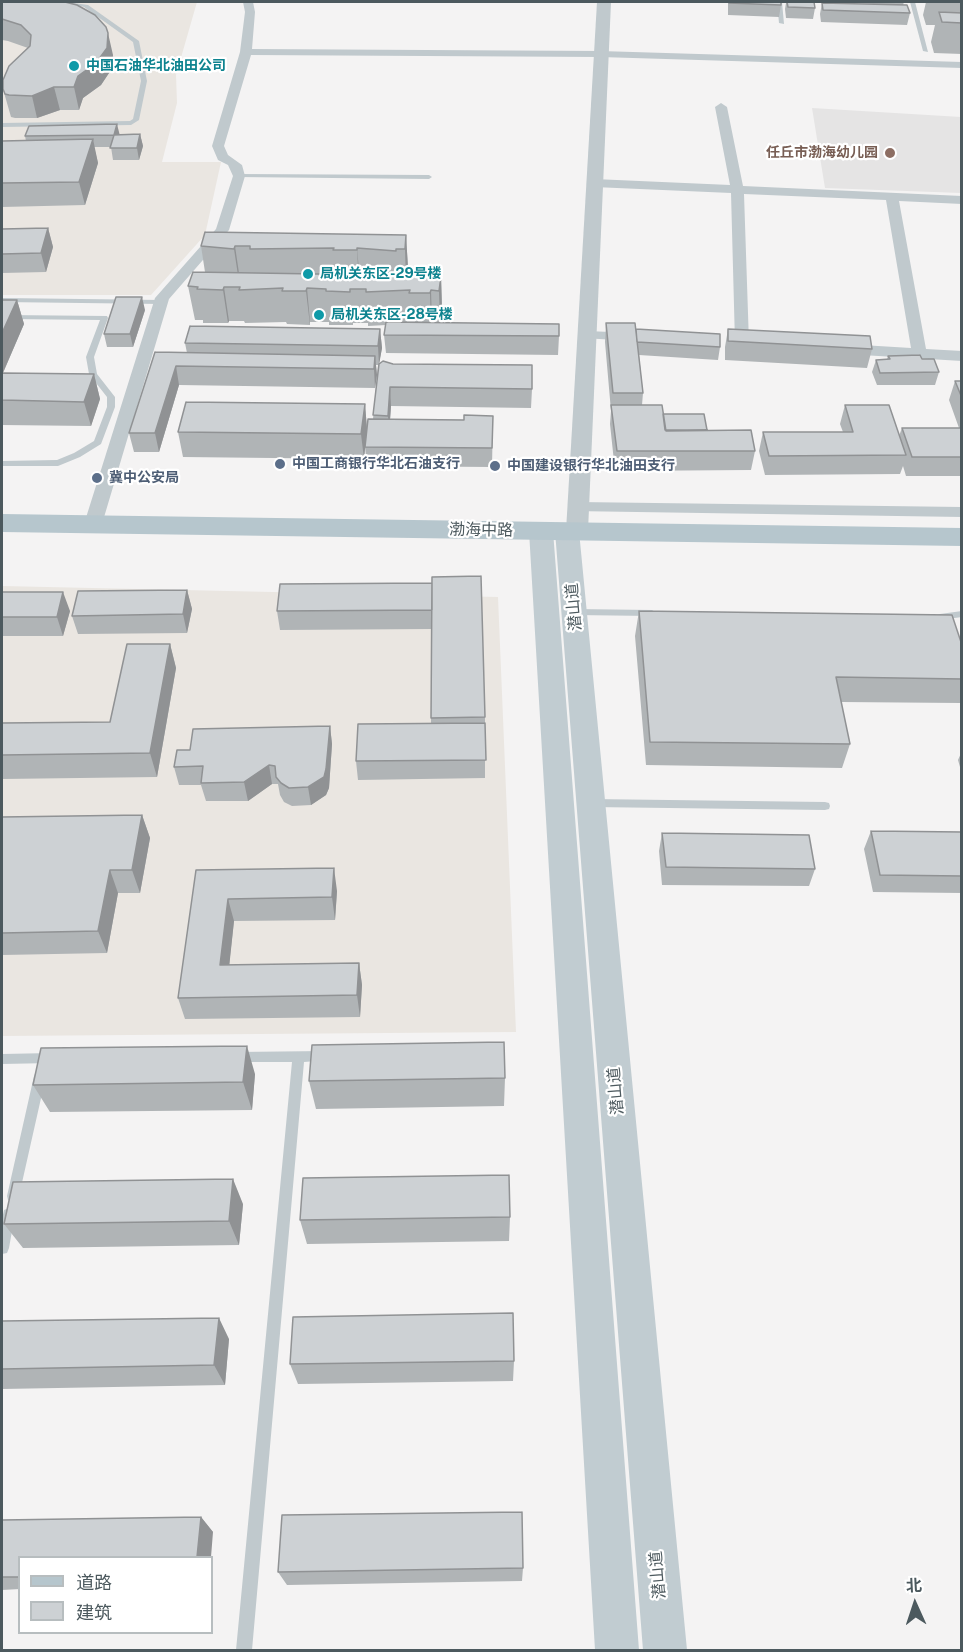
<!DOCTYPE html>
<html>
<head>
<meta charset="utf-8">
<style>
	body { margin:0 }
	#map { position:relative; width:963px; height:1652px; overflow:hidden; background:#f4f3f3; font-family:"Public Sans","Noto Sans SC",sans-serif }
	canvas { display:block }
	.frame { position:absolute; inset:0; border:3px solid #4c595e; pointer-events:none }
	.legend { position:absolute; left:18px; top:1556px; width:195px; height:78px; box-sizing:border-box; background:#fff; border:2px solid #b7bdbf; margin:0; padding:8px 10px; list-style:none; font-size:18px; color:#4c595e }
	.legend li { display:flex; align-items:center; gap:12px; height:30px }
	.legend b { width:30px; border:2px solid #b7bdbf }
	.north { position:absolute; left:885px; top:1574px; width:60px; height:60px; -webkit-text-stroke:4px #fff; paint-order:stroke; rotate:357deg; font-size:16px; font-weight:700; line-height:24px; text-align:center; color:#4c595e }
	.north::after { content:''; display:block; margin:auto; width:21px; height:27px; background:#4c595e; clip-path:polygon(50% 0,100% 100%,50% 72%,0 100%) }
</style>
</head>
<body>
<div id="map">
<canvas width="963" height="1652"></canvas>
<div class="frame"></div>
<ul class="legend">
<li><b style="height:8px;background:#b6c6cd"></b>道路</li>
<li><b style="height:16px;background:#cdd1d4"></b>建筑</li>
</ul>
<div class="north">北</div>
</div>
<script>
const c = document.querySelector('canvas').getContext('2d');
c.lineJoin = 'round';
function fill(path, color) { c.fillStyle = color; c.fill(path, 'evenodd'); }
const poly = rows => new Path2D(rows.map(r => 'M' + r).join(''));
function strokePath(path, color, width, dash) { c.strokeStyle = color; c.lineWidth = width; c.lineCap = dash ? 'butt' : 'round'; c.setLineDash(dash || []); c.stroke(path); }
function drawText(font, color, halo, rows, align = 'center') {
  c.font = font + ' "Public Sans","Noto Sans SC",sans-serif'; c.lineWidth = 4.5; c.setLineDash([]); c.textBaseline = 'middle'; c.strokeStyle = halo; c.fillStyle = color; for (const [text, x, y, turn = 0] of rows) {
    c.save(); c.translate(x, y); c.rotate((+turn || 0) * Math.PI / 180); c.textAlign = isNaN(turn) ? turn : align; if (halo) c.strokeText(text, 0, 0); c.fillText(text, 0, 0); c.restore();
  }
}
fill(poly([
	[2,2,197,2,176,75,177,103,162,162,221,162,205,235,151,295,2,295],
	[2,586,498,597,516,1032,2,1036]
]), '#eae6e1');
fill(poly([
	[812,108,961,117,961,193,825,188]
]), '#e5e4e4');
fill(poly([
	[67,2,88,5,139,41,147,81,139,120,131,125,2,127,2,123,130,121,133,119,141,81,133,42,84,7,67,3,67,2],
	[777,2,782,2,784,24,779,23,777,2],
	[910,2,915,2,928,52,923,51,910,2],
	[239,174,429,175,432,177,429,179,237,177,237,175,239,174],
	[2,298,161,300,165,302,161,304,2,302,2,298],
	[6,315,107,316,108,318,94,357,97,374,115,397,115,407,101,444,80,457,58,466,2,466,2,461,57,460,74,453,94,441,107,407,107,397,89,374,86,357,100,320,9,319,5,317,6,315],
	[574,609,652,610,657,613,652,616,574,615,569,612,574,609],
	[962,611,962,617,940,620,935,617,940,614,962,611],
	[591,799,825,802,829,803,830,806,829,809,825,810,591,807,587,806,586,803,587,800,591,799],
	[325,1051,329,1052,331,1056,329,1060,304,1062,252,1650,236,1650,292,1062,236,1062,232,1061,230,1057,232,1053,236,1052,325,1051],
	[52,1053,56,1054,58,1058,56,1062,52,1063,2,1064,2,1054,52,1053],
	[40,1071,44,1072,46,1076,19,1196,18,1200,13,1202,8,1200,7,1196,34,1076,36,1072,40,1071],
	[9,1208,14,1210,15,1214,9,1248,7,1253,2,1254,2,1219,4,1210,9,1208]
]), '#c0c9cd');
fill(poly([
	[243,2,253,2,255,12,252,49,600,51,962,62,962,68,600,57,251,55,224,146,228,155,242,165,245,176,229,230,169,299,102,524,99,528,87,528,84,524,155,298,216,229,233,176,228,165,218,160,212,146,240,52,245,12,243,2],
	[721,103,727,107,743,186,962,196,962,204,899,201,926,349,962,351,962,361,845,354,837,349,845,344,911,348,886,200,744,194,749,343,742,347,735,343,731,193,594,187,588,183,594,179,730,185,715,107,721,103],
	[587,331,634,333,641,337,634,341,582,338,580,335,582,332,587,331],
	[578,502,962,507,962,517,572,511,569,507,572,503,578,502]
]), '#c0c9cd');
fill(poly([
	[597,2,611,2,588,531,584,536,577,538,570,536,566,531,597,2]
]), '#c0c9cd');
fill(poly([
	[541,523,550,525,553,531,639,1650,595,1650,529,531,532,525,541,523],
	[567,523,576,525,579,531,687,1650,643,1650,555,531,558,525,567,523]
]), '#c1ccd1');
fill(poly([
	[2,514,962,528,962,546,2,532,2,514]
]), '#b6c6cd');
fill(poly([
	[2,2,113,55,111,70,101,85,83,98,79,110,60,110,37,118,15,118,11,117,3,89,28,48,8,41,2,40],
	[728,2,781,2,781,5,779,17,728,15],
	[785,2,814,2,815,8,813,19,786,18,785,9,786,3,785,3],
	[815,2,904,2,903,5],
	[926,2,962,2,962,54,934,53,931,42,935,25,926,25,923,15],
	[822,3,910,13,907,25,821,22,820,14],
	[140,134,143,146,139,160,113,160,111,147,94,147,98,163,85,205,2,207,2,141,26,141,25,136],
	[48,228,53,247,46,272,2,273,2,229],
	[406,235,408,268,407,275,441,276,442,309,440,323,559,336,558,355,386,353,384,335,386,325,368,326,368,323,353,323,353,325,329,325,329,322,310,322,310,325,287,324,286,322,245,323,244,321,229,321,228,323,203,323,203,320,195,320,188,286,205,272,201,246],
	[2,300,17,300,24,324,3,373,94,374,100,399,91,426,2,425],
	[145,310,133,347,107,347,104,334],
	[606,323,720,347,718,360,639,355,643,393,642,405,755,451,751,470,615,471,610,424,611,411,605,342],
	[380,329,382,348,379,363,393,364,532,389,531,408,391,406,390,419,464,420,493,416,492,467,367,466,365,447,373,419,378,365,376,365,377,375,375,388,179,385,159,452,134,452,129,433,155,352,187,353,185,343],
	[728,329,872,349,867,368,725,360,725,347],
	[888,356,922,359,939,372,935,385,877,385,872,372,876,360,887,359],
	[955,381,962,381,962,476,906,476,903,466,900,474,765,475,759,451,763,432,843,432,840,424,845,405,899,436,902,428,959,428,949,400],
	[365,404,367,429,364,459,183,457,178,432],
	[432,583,485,717,485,778,358,780,356,761,431,723,432,629,280,630,277,611],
	[187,590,192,609,187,633,78,634,72,616],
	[2,592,70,611,63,636,2,636],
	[639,611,962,645,961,703,841,702,850,744,842,768,646,765,635,636],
	[170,644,176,668,157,777,2,779,2,723,110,722],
	[330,726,332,744,329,788,326,795,311,805,292,806,284,802,280,795,278,784,272,784,248,801,206,801,201,785,179,785,174,767,190,750],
	[962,751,962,774,958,760],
	[142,815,150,838,140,893,118,893,107,953,2,955,2,817],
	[871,831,962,832,962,893,873,892,864,849],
	[662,833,815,869,809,886,662,885,659,851],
	[196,870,337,891,335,920,234,921,229,965,359,963,362,985,360,1017,185,1019,178,998],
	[255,1074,252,1110,50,1112,33,1085],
	[505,1078,504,1106,316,1109,309,1081],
	[243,1204,239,1245,23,1248,4,1224],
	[510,1217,509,1241,307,1244,300,1220],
	[2,1321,229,1339,225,1385,2,1389],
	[514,1361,513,1381,298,1384,290,1364],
	[201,1517,213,1532,20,1557,20,1589,2,1590,2,1520],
	[523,1568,522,1581,287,1585,278,1572]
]), '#b0b4b6');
fill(poly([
	[108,33,113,55,111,70,101,85,83,98,79,110,74,87,78,76],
	[54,87,60,110,37,118,32,96],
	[117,124,120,136,114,135],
	[140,134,143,146,139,160,137,148],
	[93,139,98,163,85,205,79,182],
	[48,228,53,247,46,272,41,253],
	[406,235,408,268,406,282,405,249],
	[235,246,240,280,239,282,234,249],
	[357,248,360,281,359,284,357,250],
	[441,276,442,309,440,324,439,291],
	[224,287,229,321,228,323,223,290],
	[307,288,310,322,310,325,306,291],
	[431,290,432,324,431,327,430,293],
	[142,297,145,310,133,347,130,334],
	[17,300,24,324,2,375,2,333],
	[380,329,382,348,379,365,378,346],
	[375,356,377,375,375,388,374,369],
	[176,366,179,385,159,452,155,433],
	[94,374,100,399,91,426,84,402],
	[390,387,391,406,389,435,388,416],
	[365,404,367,429,364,459,361,434],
	[187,590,192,609,187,633,183,614],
	[63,592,70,611,63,636,57,617],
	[170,644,176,668,157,777,150,753],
	[330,726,332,744,329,788,326,795,311,805,308,787],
	[269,765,272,784,248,801,244,782],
	[142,815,150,838,140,893,132,870],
	[334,868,337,891,335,920,332,897],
	[110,870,118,893,107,953,98,931],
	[228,899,234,921,227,987,220,965],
	[359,963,362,985,360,1017,357,995],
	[247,1046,255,1074,252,1110,243,1082],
	[233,1179,243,1204,239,1245,229,1221],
	[219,1318,229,1339,225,1385,214,1365],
	[201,1517,213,1532,211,1557,197,1557]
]), '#909294');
const building = poly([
	[2,2,65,2,77,5,95,15,106,27,108,33,107,48,96,63,78,76,74,87,54,87,32,96,9,95,5,94,3,89,3,80,9,66,30,46,31,35,21,25,2,19,2,2],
	[729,2,781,2,781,5,729,3,729,2],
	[787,2,814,2,815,8,788,7,787,2],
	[822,3,907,5,910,13,823,10,822,3],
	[939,12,962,13,962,23,942,22,939,12],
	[117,124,114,135,25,136,29,126,117,124],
	[140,134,137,148,110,148,114,135,140,134],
	[93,139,79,182,2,183,2,141,93,139],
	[48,228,41,253,2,254,2,229,48,228],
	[205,232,406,235,405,249,396,249,396,251,357,248,357,250,333,250,334,248,250,249,250,246,235,246,234,249,201,246,205,232],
	[193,272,441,276,439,291,431,290,430,293,409,293,410,290,366,292,366,289,350,289,350,292,326,291,326,289,307,288,306,291,282,291,283,288,239,290,240,287,224,287,223,290,197,289,198,287,188,286,193,272],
	[116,297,142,297,130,334,104,334,116,297],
	[2,300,17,300,2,333,2,300],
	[386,322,559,324,559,336,384,335,386,322],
	[606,323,635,323,643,393,613,393,606,323],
	[190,326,380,329,378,346,185,343,190,326],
	[636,329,720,334,720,347,637,342,636,329],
	[728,329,870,336,872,349,728,341,728,329],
	[155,352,375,356,374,369,176,366,155,433,129,433,155,352],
	[920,355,922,359,934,359,939,372,880,373,876,360,890,359,888,356,920,355],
	[383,361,393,364,532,365,532,389,390,387,388,416,373,415,379,364,383,361],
	[2,373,94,374,84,402,2,400,2,373],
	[955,381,962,381,962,398,955,381],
	[186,402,365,404,361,434,178,432,186,402],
	[611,405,662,405,666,431,751,430,755,451,617,451,611,405],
	[845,405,889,405,906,455,769,456,763,432,853,432,845,405],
	[663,414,704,414,707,430,665,430,663,414],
	[464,415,493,416,492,448,365,447,368,419,464,420,464,415],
	[902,428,962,428,962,457,912,457,902,428],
	[481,576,485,717,431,718,432,577,481,576],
	[432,583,432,610,277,611,280,584,432,583],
	[187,590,183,614,72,616,78,591,187,590],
	[2,592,63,592,57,617,2,617,2,592],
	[639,611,952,615,962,645,962,679,836,677,850,744,650,742,639,611],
	[127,644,170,644,150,753,2,755,2,723,110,722,127,644],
	[485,723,486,760,356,761,358,724,485,723],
	[330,726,326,769,324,777,308,787,289,788,281,783,276,777,275,766,269,765,244,782,201,783,203,766,174,767,177,750,190,750,193,729,330,726],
	[142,815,132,870,110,870,98,931,2,933,2,817,142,815],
	[871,831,962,832,962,876,880,875,871,831],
	[662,833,809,835,815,869,666,867,662,833],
	[334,868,332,897,228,899,220,965,359,963,357,995,178,998,196,870,334,868],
	[504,1042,505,1078,309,1081,312,1045,504,1042],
	[247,1046,243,1082,33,1085,41,1048,247,1046],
	[509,1175,510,1217,300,1220,303,1178,509,1175],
	[233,1179,229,1221,4,1224,13,1182,233,1179],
	[513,1313,514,1361,290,1364,293,1317,513,1313],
	[219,1318,214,1365,2,1369,2,1321,219,1318],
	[522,1512,523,1568,278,1572,282,1515,522,1512],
	[201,1517,197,1557,20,1557,20,1577,2,1577,2,1520,201,1517]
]);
fill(building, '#cdd1d4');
strokePath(building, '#909294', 1.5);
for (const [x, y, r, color] of [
	[74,66,6,"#0f9aa8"],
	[890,153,6,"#8d6e63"],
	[308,274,6,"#0f9aa8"],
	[319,315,6,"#0f9aa8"],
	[280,464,6,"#5c6f8a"],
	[495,466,6,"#5c6f8a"],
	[97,478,6,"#5c6f8a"]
]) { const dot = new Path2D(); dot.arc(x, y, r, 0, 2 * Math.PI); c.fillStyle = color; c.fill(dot); strokePath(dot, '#fff', 2); }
drawText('bold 14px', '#0d838f', '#fff', [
	["中国石油华北油田公司",86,66],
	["局机关东区-29号楼",320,274],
	["局机关东区-28号楼",331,315]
], 'left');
drawText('bold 14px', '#785e54', '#fff', [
	["任丘市渤海幼儿园",878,153]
], 'right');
drawText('bold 14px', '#4e5e75', '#fff', [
	["中国工商银行华北石油支行",292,464],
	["中国建设银行华北油田支行",507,466],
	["冀中公安局",109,478]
], 'left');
drawText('16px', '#4c595e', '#fff', [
	["渤海中路",481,530,1],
	["潜山道",574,607,-95],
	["潜山道",616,1091,-95],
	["潜山道",658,1575,-95]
]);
</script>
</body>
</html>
